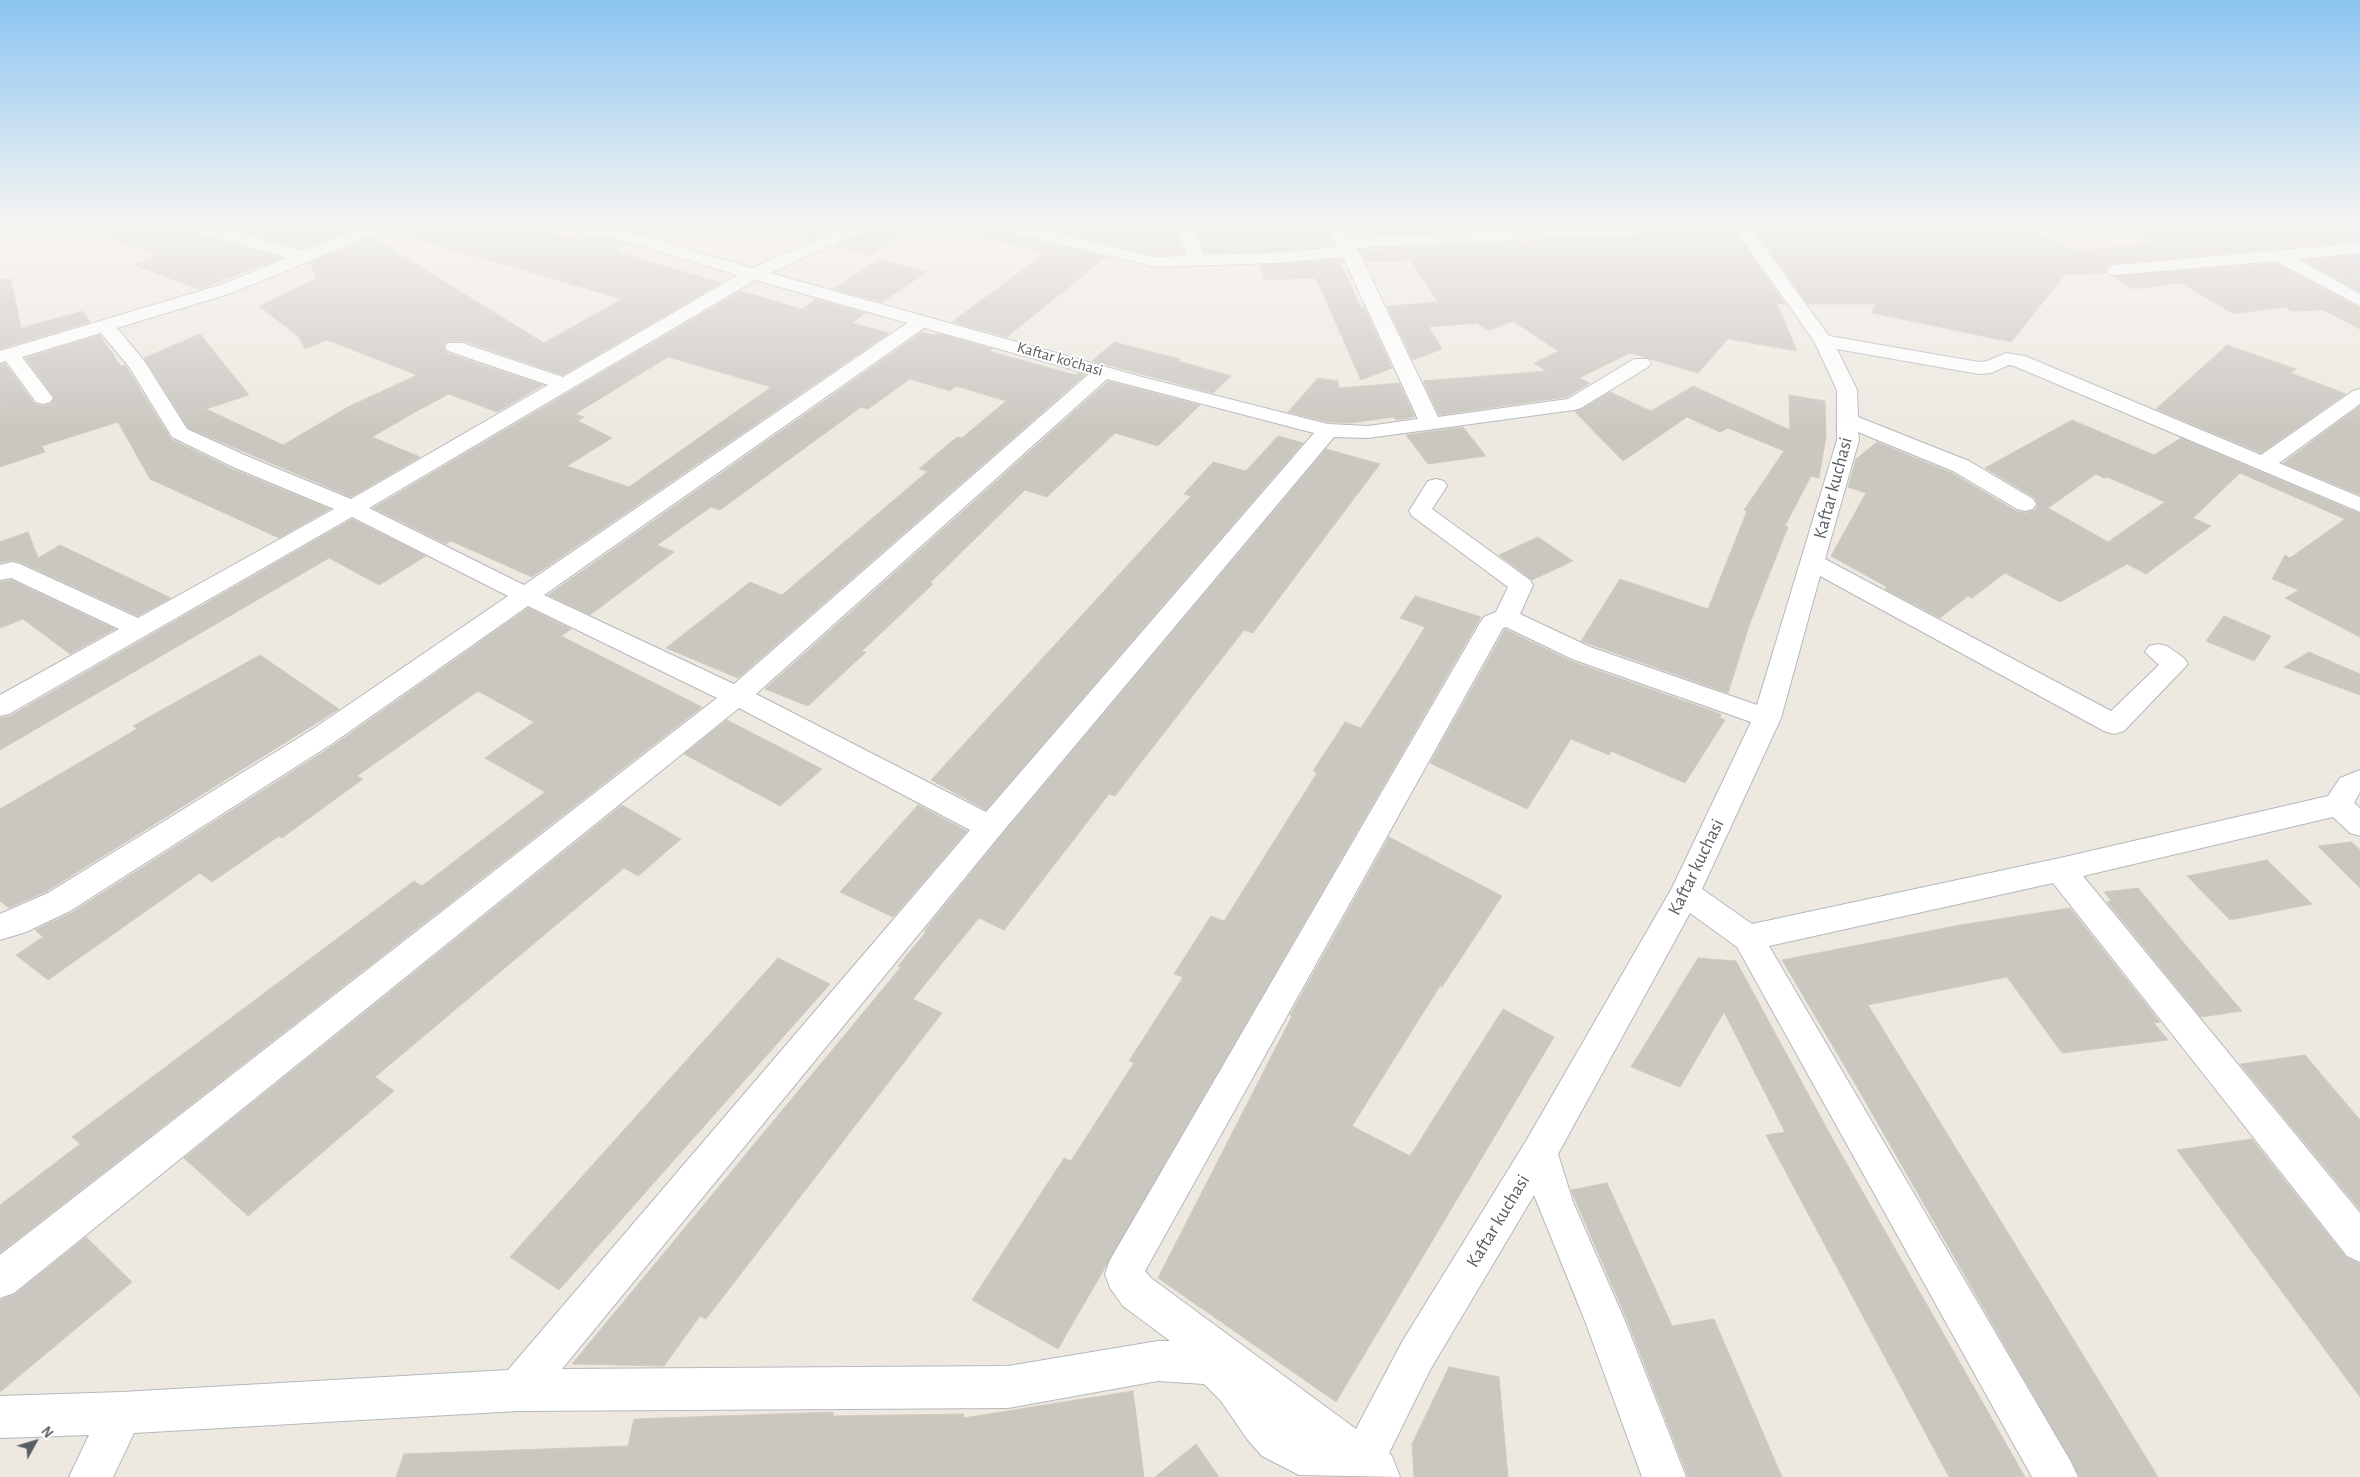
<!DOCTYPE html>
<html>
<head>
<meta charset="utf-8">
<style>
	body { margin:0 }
	#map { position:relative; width:2360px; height:1477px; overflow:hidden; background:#ede9e1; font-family:"Alegreya Sans",sans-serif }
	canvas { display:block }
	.north { position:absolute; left:10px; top:1417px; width:50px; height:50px; -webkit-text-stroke:4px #fff; paint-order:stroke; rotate:51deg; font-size:14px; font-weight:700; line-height:20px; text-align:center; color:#595e62 }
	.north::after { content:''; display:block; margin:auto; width:18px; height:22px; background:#595e62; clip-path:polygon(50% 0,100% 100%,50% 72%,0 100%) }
</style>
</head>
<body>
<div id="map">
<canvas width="2360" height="1477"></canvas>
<div class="north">N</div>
</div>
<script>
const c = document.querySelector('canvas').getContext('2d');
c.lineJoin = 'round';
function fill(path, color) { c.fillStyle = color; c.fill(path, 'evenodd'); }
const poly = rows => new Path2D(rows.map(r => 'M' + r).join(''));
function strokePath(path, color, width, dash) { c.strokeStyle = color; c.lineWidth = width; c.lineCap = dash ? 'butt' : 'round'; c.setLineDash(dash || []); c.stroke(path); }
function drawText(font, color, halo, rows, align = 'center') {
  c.font = font + ' "Alegreya Sans",sans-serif'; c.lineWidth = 4; c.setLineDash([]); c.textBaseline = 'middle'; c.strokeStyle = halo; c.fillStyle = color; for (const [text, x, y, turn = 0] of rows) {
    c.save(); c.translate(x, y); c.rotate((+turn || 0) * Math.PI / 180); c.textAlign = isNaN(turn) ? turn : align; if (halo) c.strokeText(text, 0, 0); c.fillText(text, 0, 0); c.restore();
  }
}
const building = poly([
	[81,224,185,224,188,231,281,258,200,289,133,265,158,255,81,228,81,224],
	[216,224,352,224,356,228,302,249,216,224],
	[391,224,520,224,584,241,596,235,627,244,615,251,721,283,563,375,463,341,446,342,443,347,447,353,543,385,497,412,449,394,417,411,372,437,420,457,351,497,188,428,144,358,200,334,249,395,206,409,283,445,348,407,417,375,327,340,305,349,298,336,259,306,316,279,310,263,372,237,544,343,622,299,389,231,391,224],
	[616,224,664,224,645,235,614,226,616,224],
	[786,224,845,224,813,239,785,231,786,224],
	[872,224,919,224,869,255,835,246,869,231,872,224],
	[966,224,994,224,998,231,1106,257,1007,337,952,322,1045,253,965,233,966,224],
	[1029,224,1176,224,1184,254,1156,255,1029,224],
	[1196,224,1327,224,1335,245,1275,251,1204,253,1196,224],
	[1347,224,1585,224,1353,237,1347,224],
	[1705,224,1730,224,1785,304,1777,304,1797,351,1728,339,1698,373,1630,353,1579,378,1590,383,1567,397,1439,415,1423,381,1546,371,1534,363,1558,351,1513,321,1488,331,1477,323,1429,327,1442,349,1413,360,1387,306,1438,302,1410,260,1366,262,1360,250,1695,232,1703,230,1705,224],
	[1750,224,2032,224,2046,237,2074,251,2151,244,2117,224,2316,224,2321,227,2360,225,2360,241,2116,263,2108,265,2105,270,2107,273,2065,275,2011,342,1872,313,1875,304,1808,304,1750,224],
	[2360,255,2360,292,2304,260,2360,255],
	[879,259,927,272,882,302,833,289,879,259],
	[1342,259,1344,263,1341,264,1361,308,1364,307,1392,368,1361,380,1316,278,1265,280,1260,265,1342,259],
	[2276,263,2360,308,2360,329,2323,310,2291,311,2285,307,2234,314,2181,283,2133,289,2112,276,2276,263],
	[11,279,21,328,83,311,90,322,0,349,0,280,11,279],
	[740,291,802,309,816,299,865,313,852,323,889,333,532,577,451,541,446,544,373,508,740,291],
	[668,357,771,387,629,487,567,466,612,438,578,421,584,417,575,414,668,357],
	[922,332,934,335,937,333,992,349,989,351,1075,375,1078,373,1085,375,738,678,666,648,750,582,782,595,928,471,919,469,957,437,962,438,1006,401,956,386,950,391,910,379,868,409,861,407,720,510,711,507,657,545,674,552,590,615,548,595,922,332],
	[100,335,121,366,125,365,128,369,171,439,232,469,330,509,279,538,150,479,118,422,42,446,45,452,0,467,0,365,5,363,34,403,42,406,51,404,54,397,25,358,100,335],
	[1114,342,1180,359,1178,361,1231,376,1213,393,1092,361,1114,342],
	[2227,345,2296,369,2291,373,2346,394,2261,453,2156,409,2227,345],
	[1318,378,1338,381,1339,388,1399,383,1415,417,1396,420,1393,417,1351,423,1328,422,1288,412,1318,378],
	[1108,381,1200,405,1158,446,1115,433,1047,497,1025,490,930,583,933,584,862,651,866,652,808,706,765,689,1108,381],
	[1693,386,1790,430,1789,395,1825,401,1826,436,1819,478,1811,476,1785,526,1788,527,1750,623,1728,693,1581,641,1620,579,1708,609,1747,511,1744,510,1784,451,1728,428,1720,432,1687,417,1623,461,1575,412,1610,392,1651,411,1693,386],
	[2360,406,2360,495,2283,463,2360,406],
	[2072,420,2154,455,2181,438,2360,514,2360,637,2285,598,2299,590,2272,579,2285,555,2290,558,2345,519,2240,473,2193,518,2211,526,2146,574,2127,564,2060,602,2005,573,1972,598,1968,596,1940,618,1885,589,1887,587,1831,556,1866,493,1848,487,1856,459,1877,442,1952,473,2016,511,2025,513,2035,510,2038,505,2035,498,1985,468,2072,420],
	[2096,474,2104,478,2107,477,2165,502,2108,542,2048,508,2096,474],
	[1463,427,1486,456,1428,464,1406,435,1463,427],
	[1278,436,1303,443,986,810,931,780,1191,496,1184,494,1213,462,1246,471,1278,436],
	[1326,449,1380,464,1253,633,1244,630,1115,796,1109,794,1004,930,979,918,913,999,942,1013,706,1319,700,1316,664,1366,572,1364,901,967,898,966,926,932,924,931,1001,836,1326,449],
	[352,519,426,556,379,585,329,558,0,750,0,718,10,716,352,519],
	[28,532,38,558,60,545,171,598,138,616,20,562,12,560,0,563,0,542,28,532],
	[1538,537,1573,561,1532,580,1499,555,1538,537],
	[11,580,115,629,70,654,23,619,0,628,0,582,11,580],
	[1415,596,1481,617,1058,1349,972,1300,1064,1158,1071,1161,1134,1063,1129,1061,1183,977,1174,974,1211,916,1224,921,1317,773,1313,771,1345,722,1361,728,1398,671,1425,627,1400,618,1415,596],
	[528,608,571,629,561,636,702,707,0,1253,0,1205,80,1144,72,1137,414,881,422,886,545,792,485,758,534,722,478,691,357,776,363,779,282,838,279,836,212,882,200,873,48,980,16,955,43,937,35,930,71,913,334,745,528,608],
	[2224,616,2271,636,2254,661,2206,641,2224,616],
	[1505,629,1571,661,1721,714,1720,718,1725,720,1685,783,1611,751,1609,755,1571,739,1527,809,1430,763,1505,629],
	[2309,652,2360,674,2360,695,2284,667,2309,652],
	[260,655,339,709,47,891,9,908,0,901,0,809,137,729,133,726,260,655],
	[727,720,822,769,780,806,684,754,727,720],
	[622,805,681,839,638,876,624,868,375,1077,394,1091,248,1216,184,1158,622,805],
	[918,805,967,831,893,917,840,892,918,805],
	[1389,837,1502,896,1442,987,1440,986,1352,1126,1410,1156,1503,1009,1554,1037,1336,1402,1158,1278,1292,1016,1290,1015,1389,837],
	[2351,842,2360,850,2360,888,2318,846,2351,842],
	[2267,860,2312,904,2230,920,2187,876,2267,860],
	[2138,888,2195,956,2242,1011,2201,1017,2107,902,2111,901,2104,892,2138,888],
	[2070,908,2160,1022,2154,1023,2168,1040,2062,1053,2007,977,1868,1005,2158,1477,2080,1477,1857,1087,1782,960,1960,925,2070,908],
	[778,958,830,984,559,1290,510,1257,778,958],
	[1698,958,1736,961,1832,1138,2025,1477,1949,1477,1766,1135,1785,1132,1724,1012,1680,1087,1631,1067,1698,958],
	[2305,1055,2360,1120,2360,1210,2240,1064,2305,1055],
	[2252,1139,2346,1257,2360,1264,2360,1397,2177,1150,2252,1139],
	[1607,1183,1672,1326,1714,1319,1782,1477,1688,1477,1627,1320,1571,1190,1607,1183],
	[86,1237,132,1282,0,1392,0,1300,15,1294,86,1237],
	[1449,1367,1499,1377,1508,1477,1414,1477,1412,1444,1449,1367],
	[1133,1391,1144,1477,396,1477,404,1454,628,1446,634,1419,833,1412,833,1416,964,1414,963,1418,1133,1391],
	[1196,1444,1219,1477,1155,1477,1196,1444]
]);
fill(building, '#cac6c0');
strokePath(building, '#d2cabf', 1);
const minor = poly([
	[187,225,211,225,302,251,368,225,389,225,387,229,232,293,117,328,145,362,187,429,249,457,351,499,548,385,448,351,445,347,448,343,462,343,563,377,738,275,583,229,581,225,605,225,752,268,849,225,870,225,868,229,770,273,1142,377,1328,424,1368,426,1418,419,1343,257,1275,263,1156,267,998,229,996,225,1023,225,1156,257,1186,256,1178,225,1194,225,1203,255,1275,253,1338,247,1329,225,1345,225,1352,239,1611,225,1703,225,1701,229,1695,230,1357,248,1438,417,1568,399,1634,359,1648,359,1651,363,1648,367,1581,408,1574,410,1368,438,1334,437,1000,835,562,1369,1008,1366,1158,1341,1170,1341,1123,1306,1110,1288,1105,1274,1110,1260,1480,623,1484,617,1496,612,1508,587,1412,516,1409,511,1428,481,1436,479,1444,481,1447,486,1432,509,1530,580,1533,585,1520,614,1590,647,1757,705,1837,440,1837,390,1814,341,1732,225,1748,225,1829,336,1979,362,1987,361,2006,353,2025,356,2261,455,2353,391,2360,389,2360,404,2279,463,2360,497,2360,512,2014,366,2009,365,1991,373,1979,374,1837,349,1857,390,1858,417,1969,461,2033,499,2036,504,2033,509,2025,511,2017,509,1953,471,1858,432,1859,440,1825,559,2111,711,2159,665,2145,652,2149,646,2158,644,2167,646,2184,658,2188,664,2124,731,2114,734,2104,731,1820,576,1781,718,1702,889,1752,924,2060,858,2328,796,2340,778,2360,770,2360,792,2354,803,2360,808,2360,836,2350,833,2333,817,2083,876,2360,1213,2360,1262,2347,1256,2053,883,1769,946,2071,1462,2078,1477,2032,1477,1737,947,1690,913,1558,1154,1573,1202,1625,1321,1686,1477,1642,1477,1585,1321,1534,1195,1430,1370,1389,1453,1392,1456,1400,1477,1299,1475,1262,1456,1247,1439,1221,1401,1204,1384,1158,1381,1008,1408,518,1411,134,1433,113,1477,69,1477,89,1435,0,1438,0,1396,122,1392,508,1370,970,830,739,708,14,1293,0,1298,0,1255,717,698,528,606,333,743,70,911,26,932,0,940,0,914,48,893,313,729,508,596,352,517,9,714,0,716,0,695,119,629,11,578,0,580,0,565,12,562,20,564,138,618,334,509,233,467,172,437,130,368,101,333,22,357,53,398,50,402,43,404,36,402,6,361,0,363,0,351,220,285,287,258,189,229,187,225],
	[755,280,907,323,524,585,369,508,755,280],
	[924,328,1089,374,734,684,544,595,924,328],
	[1107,379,1314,433,986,812,756,694,1107,379],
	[1506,627,1572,659,1751,722,1672,888,1526,1141,1402,1342,1356,1429,1151,1278,1145,1271,1503,628,1506,627],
	[2360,243,2360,253,2298,259,2360,294,2360,306,2276,261,2116,275,2110,274,2107,270,2110,266,2116,265,2360,243]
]);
strokePath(minor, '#b4b8bc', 2);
fill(minor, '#fff');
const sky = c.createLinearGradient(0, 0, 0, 431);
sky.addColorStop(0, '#8bc5f1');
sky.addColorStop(0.52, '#f7f5f2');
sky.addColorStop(1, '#f7f5f200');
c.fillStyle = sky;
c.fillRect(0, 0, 2360, 431);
drawText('16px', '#595e62', '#fff', [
	["Kaftar ko'chasi",1060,359,16]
]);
drawText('19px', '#595e62', '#fff', [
	["Kaftar kuchasi",1833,488,-75],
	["Kaftar kuchasi",1696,867,-64],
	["Kaftar kuchasi",1498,1221,-59]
]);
</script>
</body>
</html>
